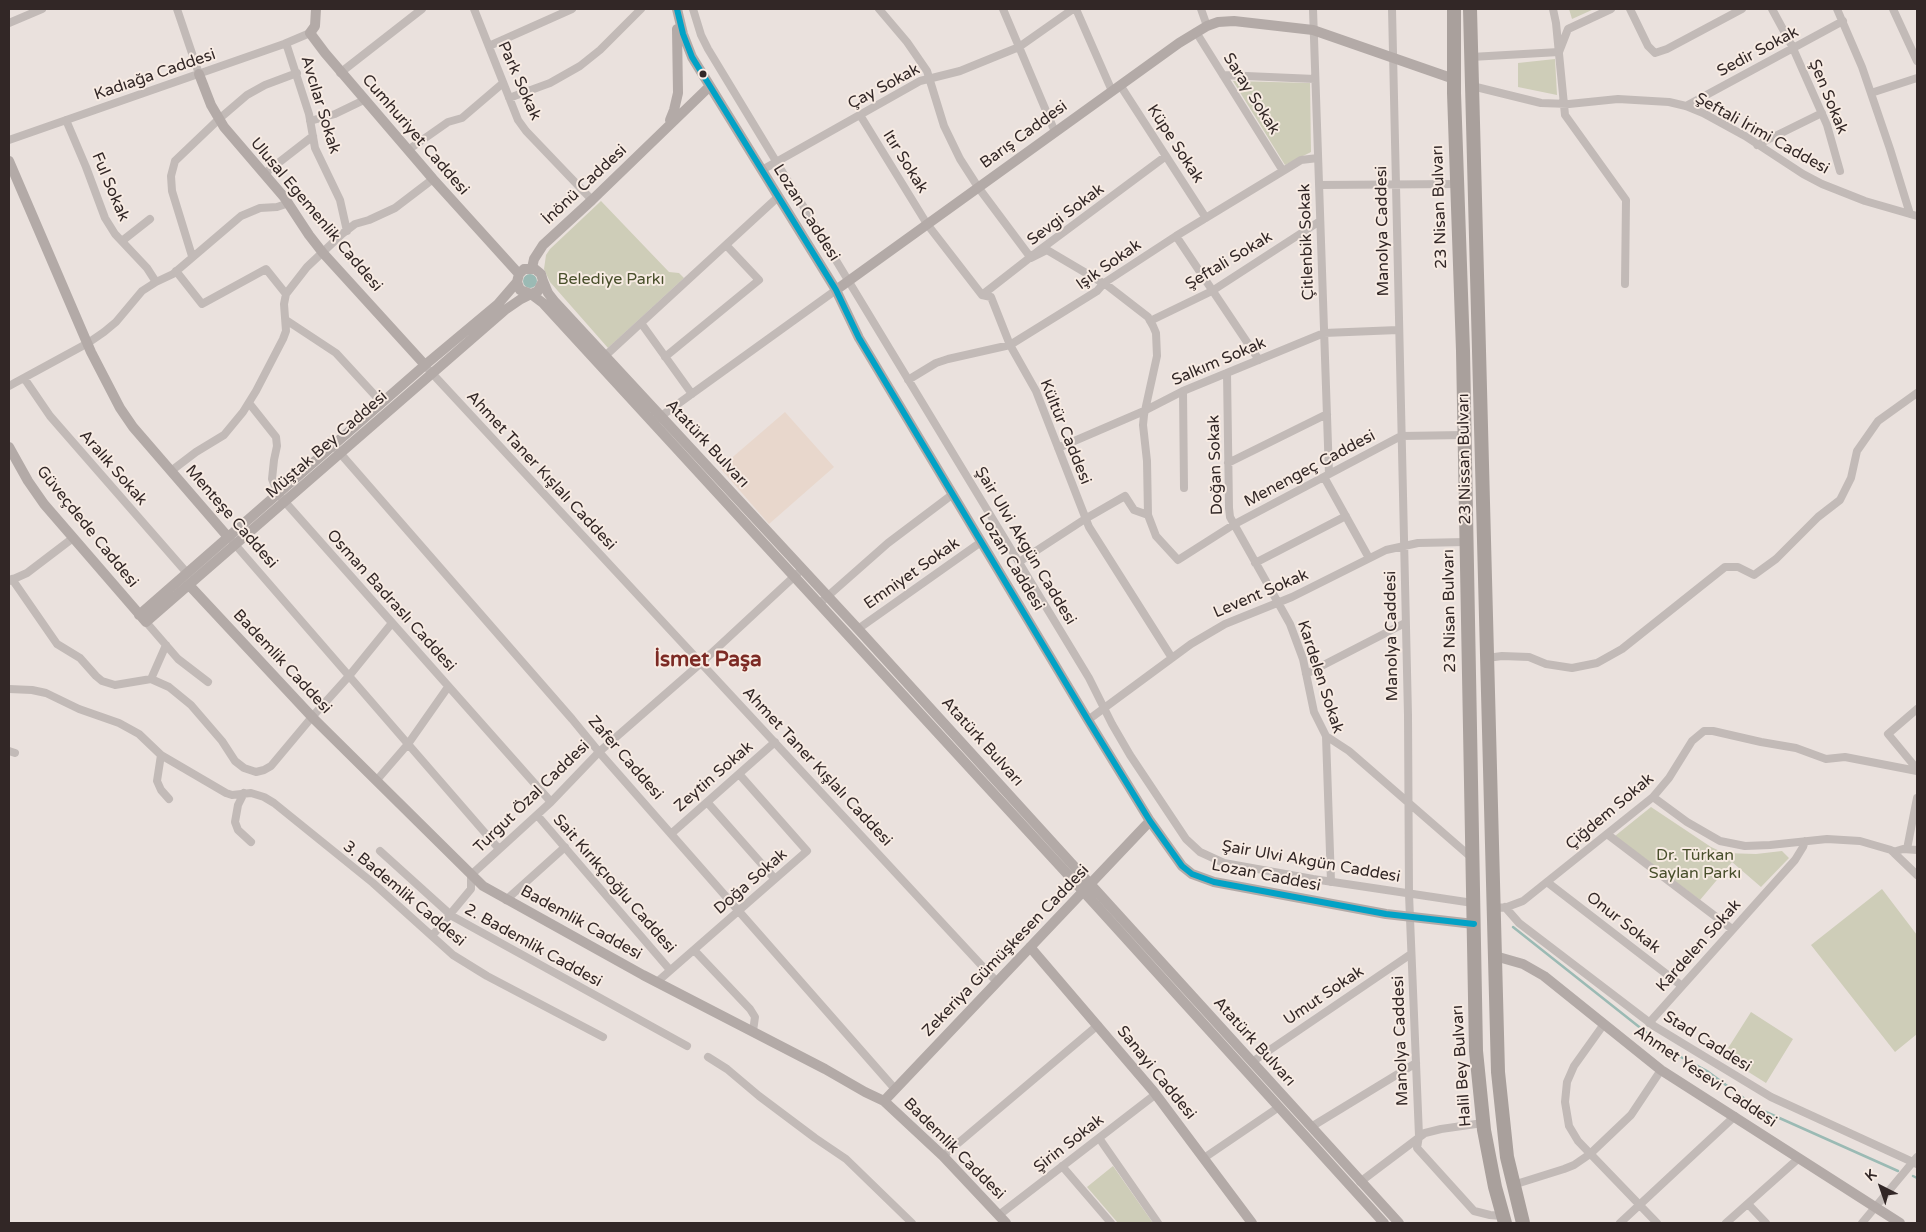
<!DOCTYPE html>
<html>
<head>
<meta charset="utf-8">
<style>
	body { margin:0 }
	#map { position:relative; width:1926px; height:1232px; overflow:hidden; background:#eae1dd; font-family:"Varela Round",sans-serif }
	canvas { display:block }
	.frame { position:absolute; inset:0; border:10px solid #322726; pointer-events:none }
	.north { position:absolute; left:1856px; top:1162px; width:50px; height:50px; -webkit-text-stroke:4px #f7ebe3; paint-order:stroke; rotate:319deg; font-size:14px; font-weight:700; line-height:20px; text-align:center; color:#322726 }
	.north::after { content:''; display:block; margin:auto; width:18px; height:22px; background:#322726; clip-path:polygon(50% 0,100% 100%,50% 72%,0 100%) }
</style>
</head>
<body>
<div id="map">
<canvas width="1926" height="1232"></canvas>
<div class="frame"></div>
<div class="north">K</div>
</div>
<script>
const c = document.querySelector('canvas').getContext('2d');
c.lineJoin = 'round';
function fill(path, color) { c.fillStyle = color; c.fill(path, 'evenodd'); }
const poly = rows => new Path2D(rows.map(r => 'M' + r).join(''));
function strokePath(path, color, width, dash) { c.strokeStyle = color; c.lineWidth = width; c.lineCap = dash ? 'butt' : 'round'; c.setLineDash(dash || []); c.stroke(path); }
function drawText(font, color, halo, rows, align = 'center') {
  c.font = font + ' "Varela Round",sans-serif'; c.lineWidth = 4; c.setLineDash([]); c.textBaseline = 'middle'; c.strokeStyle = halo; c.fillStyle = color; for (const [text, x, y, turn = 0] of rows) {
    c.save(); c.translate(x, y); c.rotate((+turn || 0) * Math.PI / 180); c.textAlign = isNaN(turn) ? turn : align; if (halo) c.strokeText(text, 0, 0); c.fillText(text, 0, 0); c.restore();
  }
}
fill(poly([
	[1569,9,1594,9,1572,19],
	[1555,59,1557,95,1518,87,1518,63],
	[1233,81,1310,83,1311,152,1285,165],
	[601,201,669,272,679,273,684,278,608,348,550,282,544,269,546,255,550,249],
	[1651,807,1711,847,1724,853,1756,854,1782,851,1789,858,1761,887,1732,862,1700,900,1615,836],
	[1882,889,1917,935,1917,1034,1895,1052,1811,945],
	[1751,1012,1793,1039,1766,1083,1723,1056],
	[1113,1166,1153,1223,1118,1223,1087,1187]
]), '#cecdb8');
fill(poly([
	[785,412,834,467,769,524,720,468]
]), '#e8d7cc');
fill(poly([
	'523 281a7 7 0 1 1 14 0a7 7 0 1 1-14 0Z'
]), '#9bbab4');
strokePath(poly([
	[1513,927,1667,1049],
	[1677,1055,1707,1071,1757,1108,1898,1171],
	[1913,1176,1917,1178]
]), '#9bbab4', 2.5);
strokePath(poly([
	[177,9,199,74],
	[474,9,518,120,526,131,592,200],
	[693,9,701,35,708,49,1089,678,1112,724,1130,755,1186,839,1200,852,1224,863,1313,879,1473,903],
	[879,9,907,42,927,71,944,126,960,159,978,187,1031,258,1047,250,1108,286,1148,317,1153,326,1156,333,1157,356,1144,415,1143,425,1147,461,1148,515,1156,536,1178,560,1233,525,1401,436,1464,435],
	[1003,9,1055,132],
	[1076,9,1112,91],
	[1201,9,1207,26],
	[1313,9,1329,474],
	[1392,9,1408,715,1409,894,1419,1136,1417,1148,1474,1211,1490,1215,1503,1216],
	[1553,9,1556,23,1565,115,1626,200,1625,284],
	[1630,9,1648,46,1655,53,1667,49,1742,9],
	[1772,9,1792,46,1819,107,1827,125,1840,171],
	[1837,9,1862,67,1890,149,1910,214],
	[1893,9,1917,61],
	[9,23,42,9],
	[1196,32,1283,171],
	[286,43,309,114,315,148,340,200,347,231],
	[489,46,572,9],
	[1471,57,1559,52,1568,29,1611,9],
	[340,73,422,9],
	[1223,75,1315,79],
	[1120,85,1206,218],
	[1472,86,1541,103,1569,104,1618,99,1669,102,1686,106,1703,113,1745,136,1803,174,1822,184,1865,201,1917,216],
	[1871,93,1917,78],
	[509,98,550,83,580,66,600,50,641,9],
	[1686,106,1843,21],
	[860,115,927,224,982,295,991,297,1010,345,1036,391,1089,527,1172,658],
	[66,120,86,167,105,218,115,234,147,268,156,282],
	[310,121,335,114,364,100],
	[9,140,284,44,310,33],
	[1757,145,1822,113],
	[408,150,448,122,462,118,503,83],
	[762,170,920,81,960,71,1019,47,1073,9],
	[264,174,313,136],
	[1319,185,1457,184],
	[1176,236,1259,360],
	[122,241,150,219],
	[192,256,172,191,171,176,175,161,219,119,247,95,265,85,297,73],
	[176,271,202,304,266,269,286,294],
	[982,295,1041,249,1166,156],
	[286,320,336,353,382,403],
	[1150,321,1212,291,1320,221],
	[641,323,692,394],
	[605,356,778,197],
	[665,357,759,280,726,245],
	[429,370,997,982],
	[1227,373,1229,508,1230,517,1290,624,1303,659,1314,712,1326,736,1331,882],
	[24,378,50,416,187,573],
	[908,380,936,363,948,359,1010,345,1097,291,1104,283,1176,236,1283,171,1301,160,1318,158],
	[9,386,88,343,104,332,116,322,142,291,156,282,173,274,241,216,260,208,277,207,289,203],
	[1183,391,1184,488],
	[249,403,276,437,277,446,274,460,272,479,278,494,551,802],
	[657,419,836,290],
	[333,445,572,719,599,752,895,1089],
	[1058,448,1144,411,1183,391,1324,333,1398,330],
	[1228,463,1327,414],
	[171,471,196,452,224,435,243,412,256,391,283,339,286,331,284,304,286,294,307,267,342,234,355,224,369,220,395,208,433,179],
	[1324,477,1369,558],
	[232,541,499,849],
	[1019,562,1085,519,1125,496,1134,510,1148,515],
	[1255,563,1346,516],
	[12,579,57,644,80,658,96,676,102,681,115,685,151,679,169,687,191,705,222,741,235,761,244,768,256,772,264,770,271,766,312,717,349,676,392,623],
	[9,581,27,573,73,538],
	[820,603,888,543,953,494],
	[146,622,178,659,208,682],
	[858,629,981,542],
	[1487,658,1502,656,1529,657,1546,664,1572,668,1597,663,1622,649,1725,567,1738,567,1754,575,1776,559,1818,517,1840,500,1851,478,1857,451,1878,421,1917,393],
	[1306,674,1405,623],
	[151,679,166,645],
	[9,689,32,690,46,693,79,709,119,723,139,734,161,755,226,793,232,795,251,793,264,797,274,803,373,883,453,955,487,976,603,1037],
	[1917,709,1888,734,1917,769],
	[1088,720,1191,644,1225,624,1292,597,1386,550,1418,543,1466,542],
	[1326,736,1349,751,1472,858],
	[9,751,15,753],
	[161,755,157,781,161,790,169,799],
	[376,781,408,744,448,687],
	[244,793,238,805,235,822,238,830,251,842],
	[1653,797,1687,822,1720,841,1745,846,1770,845,1827,839,1860,841,1891,850,1917,875],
	[707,802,775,879],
	[537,815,670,970],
	[672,833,775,742],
	[1607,834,1732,929],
	[1907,849,1917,798],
	[380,851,452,916,687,1046],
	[1893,852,1903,849,1917,850],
	[1547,882,1682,986],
	[506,900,565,847],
	[1505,907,1519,923,1654,1026,1771,1097,1917,1164],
	[1494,908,1507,907,1523,901,1653,797,1669,778,1692,741,1704,731,1713,731,1761,742,1796,748,1826,759,1845,757,1917,771],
	[432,936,471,889,471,875,551,802,599,752,701,663,798,573],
	[694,950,750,1009,755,1017,753,1031],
	[657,982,807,851,739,774],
	[1649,1023,1795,860,1803,847,1805,841],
	[1604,1024,1574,1066,1567,1082,1565,1102,1569,1126,1578,1141,1657,1223],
	[708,1057,727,1069,759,1096,815,1138,846,1159,912,1223],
	[1252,1062,1411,954],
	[1311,1127,1416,1063],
	[1099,1138,1158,1223],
	[943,1156,1098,1025],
	[1204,1158,1279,1107],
	[1062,1166,1111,1223],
	[1360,1182,1425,1133,1441,1129,1483,1123],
	[1513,1185,1564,1169,1574,1165,1590,1154,1631,1115,1661,1070],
	[1748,1204,1766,1223],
	[999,1215,1156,1094],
	[1620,1223,1735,1116],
	[1726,1223,1799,1158],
	[1862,1223,1917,1157]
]), '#c2bab7', 8);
strokePath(poly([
	[316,9,315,26,310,33,325,53,433,179,519,274],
	[677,9,683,34,692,57,836,290,859,338,1088,720,1150,821,1182,866,1192,874,1214,882,1386,914,1474,924],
	[199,74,211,105,224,127,284,197,309,235,323,253,425,365],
	[670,120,674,110,678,93,677,29],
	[9,161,91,352,120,408,133,427,228,537],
	[532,268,534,259,543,245,592,200,710,86],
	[543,281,548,293,555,302,858,629,1399,1223],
	[836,290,1179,43,1207,26,1218,22,1234,21,1313,30,1454,79],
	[9,447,28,481,44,504,146,622,505,310,521,299,531,294,538,291,543,281,541,274,535,269,524,269,519,274,517,282,520,290,531,294,543,303,1083,891,1384,1223],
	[189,585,314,719,483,886,643,975,825,1069,865,1092,884,1101,943,1156,1006,1223],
	[139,615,425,365,498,304,517,282],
	[1030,947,1154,1092,1252,1223],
	[1495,956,1523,964,1544,976,1661,1070,1900,1223],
	[884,1101,1150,821]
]), '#b3aaa7', 10);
strokePath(poly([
	[1454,9,1454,93,1463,351,1476,1051,1484,1130,1495,1187,1505,1223],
	[1470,9,1498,1072,1507,1157,1523,1223]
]), '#a9a09c', 14);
strokePath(poly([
	[677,9,683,34,692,57,836,290,859,338,1088,720,1150,821,1182,866,1192,874,1214,882,1386,914,1474,924]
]), '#02a2c6', 6);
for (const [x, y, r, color] of [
	[703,74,4.5,"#322726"]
]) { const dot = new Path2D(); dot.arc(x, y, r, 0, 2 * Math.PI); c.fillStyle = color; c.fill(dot); strokePath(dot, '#f7ebe3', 2); }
drawText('16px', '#322726', '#f7ebe3', [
	["Sedir Sokak",1758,52,-28],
	["Kadıağa Caddesi",155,75,-19],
	["Park Sokak",519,81,66],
	["Çay Sokak",884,87,-28],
	["Saray Sokak",1251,94,58],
	["Şen Sokak",1828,97,68],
	["Avcılar Sokak",320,105,73],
	["Şeftali İrimi Caddesi",1762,134,29],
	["Cumhuriyet Caddesi",415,135,49],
	["Barış Caddesi",1024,135,-36],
	["Küpe Sokak",1175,144,57],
	["Itır Sokak",905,162,58],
	["İnönü Caddesi",585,185,-43],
	["Ful Sokak",110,187,67],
	["23 Nisan Bulvarı",1440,207,-92],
	["Lozan Caddesi",806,213,58],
	["Ulusal Egemenlik Caddesi",316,215,50],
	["Sevgi Sokak",1066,215,-37],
	["Manolya Caddesi",1383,231,-91],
	["Çitlenbik Sokak",1307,242,-92],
	["Şeftali Sokak",1229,261,-31],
	["Işık Sokak",1109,265,-35],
	["Salkım Sokak",1219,362,-23],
	["Kültür Caddesi",1065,432,68],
	["Atatürk Bulvarı",707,444,47],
	["Müştak Bey Caddesi",327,445,-41],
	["23 Nissan Bulvarı",1465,459,-91],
	["Doğan Sokak",1216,465,-92],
	["Aralık Sokak",113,468,49],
	["Menengeç Caddesi",1310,469,-28],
	["Ahmet Taner Kışlalı Caddesi",541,471,47],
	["Menteşe Caddesi",231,517,49],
	["Güveçdede Caddesi",87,527,51],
	["Şair Ulvi Akgün Caddesi",1025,546,59],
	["Lozan Caddesi",1011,562,59],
	["Emniyet Sokak",912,574,-35],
	["Levent Sokak",1261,594,-23],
	["Osman Badraslı Caddesi",391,601,48],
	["23 Nisan Bulvarı",1450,611,-91],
	["Manolya Caddesi",1392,636,-91],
	["Bademlik Caddesi",282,662,47],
	["Kardelen Sokak",1320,677,72],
	["Atatürk Bulvarı",982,742,48],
	["Zafer Caddesi",625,758,49],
	["Ahmet Taner Kışlalı Caddesi",817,767,47],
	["Zeytin Sokak",714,777,-41],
	["Turgut Özal Caddesi",532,797,-44],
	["Çiğdem Sokak",1610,812,-40],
	["Şair Ulvi Akgün Caddesi",1311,862,10],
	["Lozan Caddesi",1266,876,11],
	["Doğa Sokak",751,882,-41],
	["Sait Kırıkçıoğlu Caddesi",614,884,49],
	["3. Bademlik Caddesi",404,894,40],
	["Bademlik Caddesi",581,923,29],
	["Onur Sokak",1623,923,38],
	["2. Bademlik Caddesi",533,946,29],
	["Kardelen Sokak",1699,946,-48],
	["Zekeriya Gümüşkesen Caddesi",1006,951,-46],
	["Umut Sokak",1324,996,-34],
	["Manolya Caddesi",1401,1041,-92],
	["Atatürk Bulvarı",1254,1042,48],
	["Stad Caddesi",1707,1042,32],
	["Halil Bey Bulvarı",1462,1066,-94],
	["Sanayi Caddesi",1156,1073,51],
	["Ahmet Yesevi Caddesi",1705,1077,34],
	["Şirin Sokak",1069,1144,-38],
	["Bademlik Caddesi",954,1149,45]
]);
drawText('16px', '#484f2b', '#f7ebe3', [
	["Belediye Parkı",611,280],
	["Dr. Türkan",1695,856],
	["Saylan Parkı",1695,874]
]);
drawText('bold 21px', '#7c2a24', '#f7ebe3', [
	["İsmet Paşa",708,660]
]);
</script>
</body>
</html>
